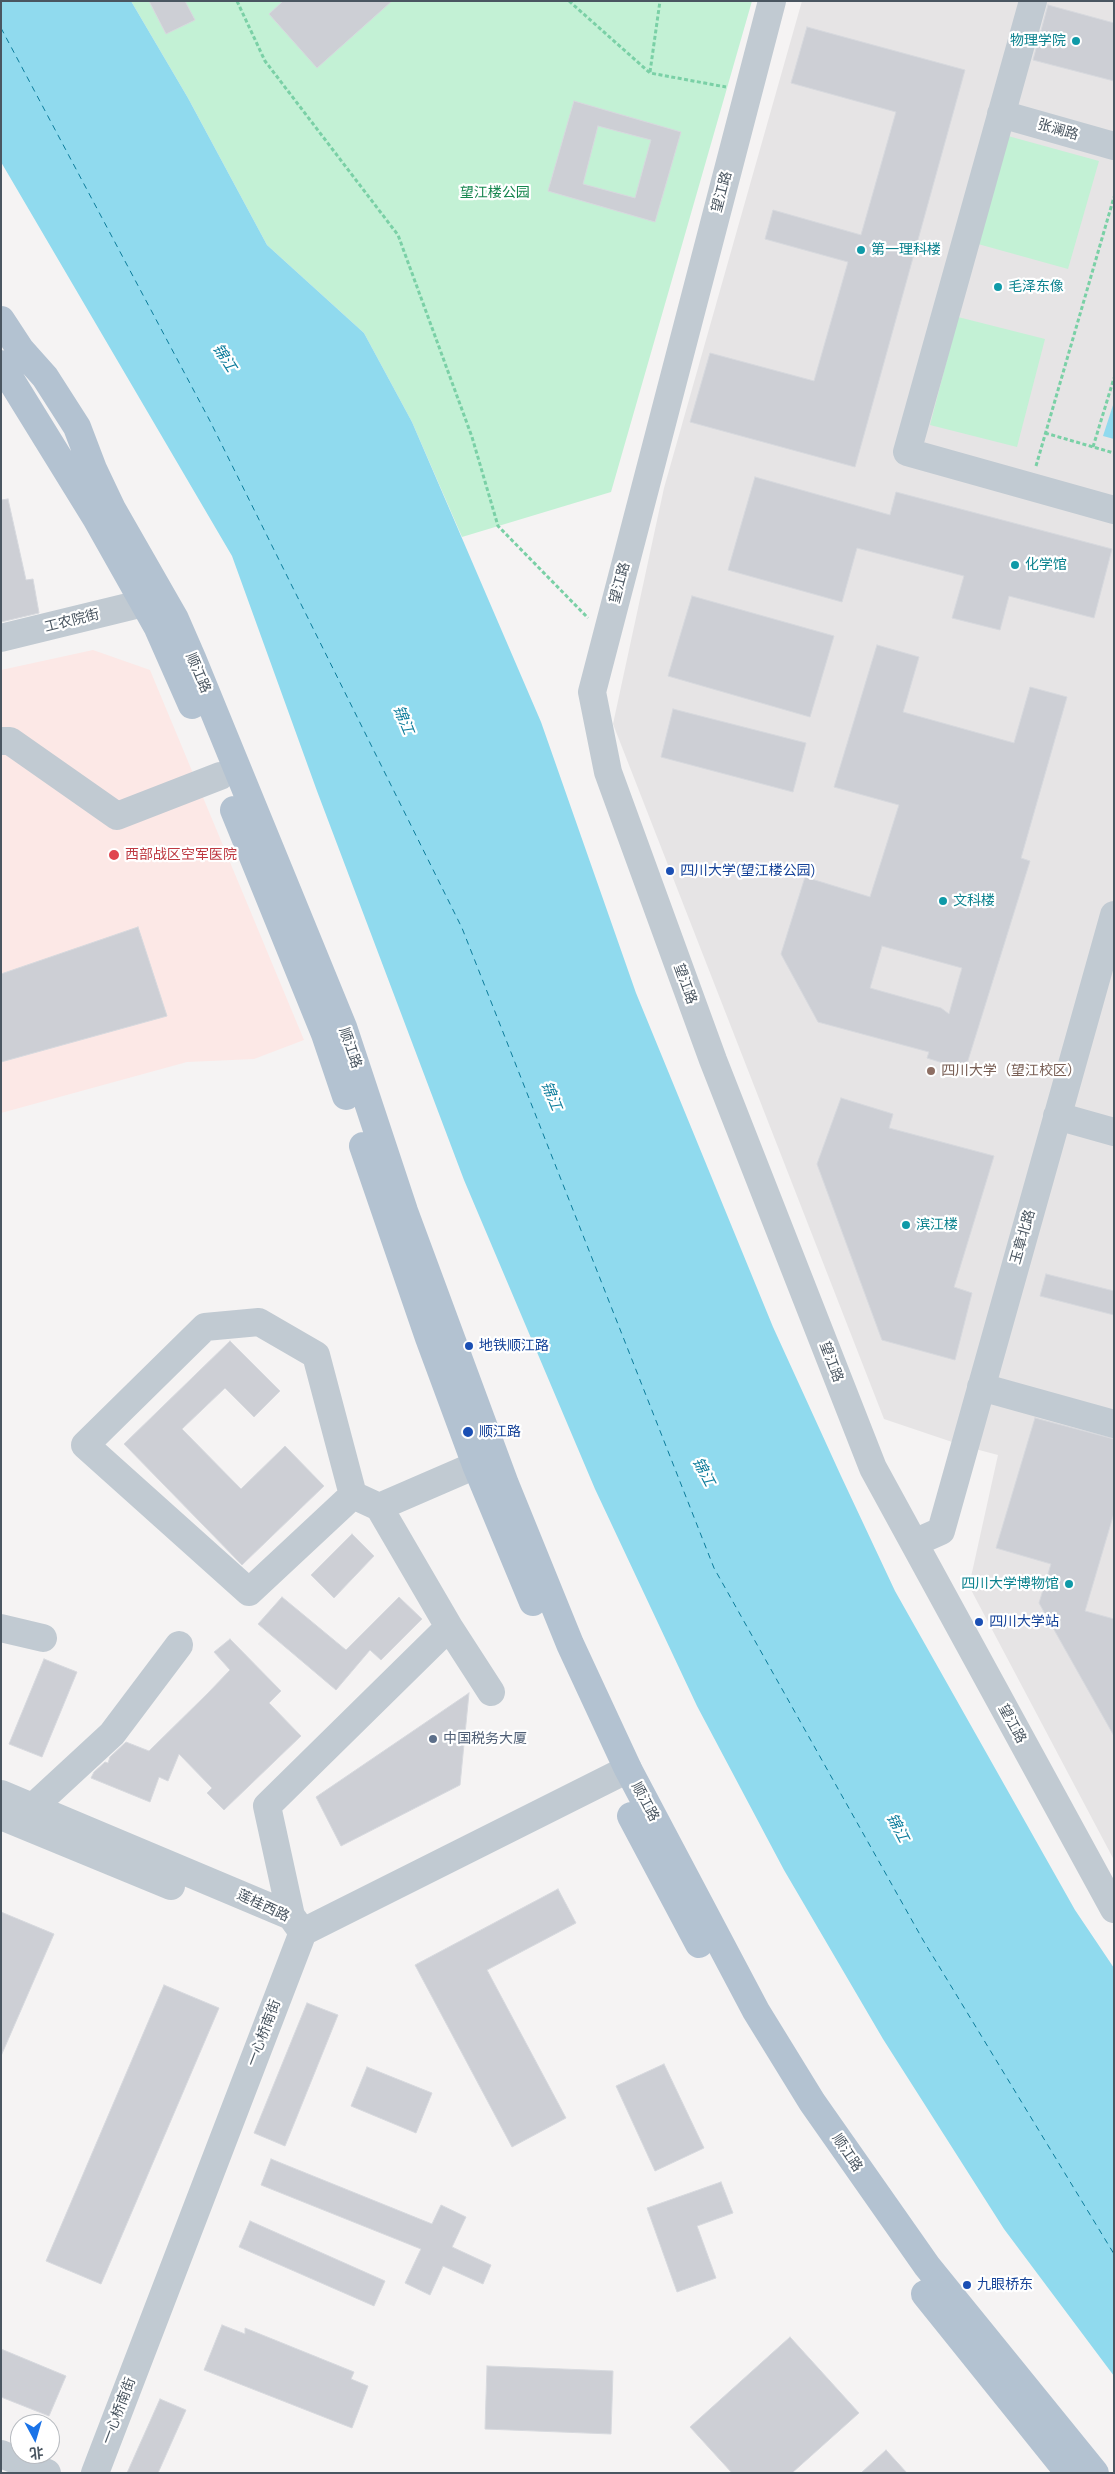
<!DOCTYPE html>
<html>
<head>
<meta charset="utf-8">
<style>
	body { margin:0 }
	#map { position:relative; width:1115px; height:2474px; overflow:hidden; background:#f5f3f3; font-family:"IBM Plex Sans","Noto Sans SC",sans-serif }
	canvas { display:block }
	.frame { position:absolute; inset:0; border:2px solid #4a5661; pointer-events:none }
	.north { position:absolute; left:10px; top:2414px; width:50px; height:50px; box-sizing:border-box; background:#fff; border:1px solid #b7bbc0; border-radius:50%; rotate:174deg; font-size:14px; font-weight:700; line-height:20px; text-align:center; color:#4a5661 }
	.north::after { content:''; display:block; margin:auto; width:18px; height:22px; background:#1a73e8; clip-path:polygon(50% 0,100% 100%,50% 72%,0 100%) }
</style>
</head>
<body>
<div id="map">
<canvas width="1115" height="2474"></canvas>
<div class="frame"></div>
<div class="north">北</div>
</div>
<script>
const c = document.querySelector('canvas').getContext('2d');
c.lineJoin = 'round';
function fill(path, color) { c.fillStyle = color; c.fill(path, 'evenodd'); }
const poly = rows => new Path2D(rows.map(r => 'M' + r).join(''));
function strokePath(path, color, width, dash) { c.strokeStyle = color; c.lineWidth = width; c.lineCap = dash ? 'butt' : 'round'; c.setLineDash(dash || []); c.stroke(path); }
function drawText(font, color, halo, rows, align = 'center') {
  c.font = font + ' "IBM Plex Sans","Noto Sans SC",sans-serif'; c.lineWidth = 4.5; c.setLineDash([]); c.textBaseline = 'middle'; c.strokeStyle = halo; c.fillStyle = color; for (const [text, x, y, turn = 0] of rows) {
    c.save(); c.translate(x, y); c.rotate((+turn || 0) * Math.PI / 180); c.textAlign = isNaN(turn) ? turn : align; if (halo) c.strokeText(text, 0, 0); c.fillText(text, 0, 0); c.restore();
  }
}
fill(poly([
	[802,1,1114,1,1114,1860,969,1586,998,1455,964,1446,884,1419,613,724,664,488]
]), '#e6e4e5');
fill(poly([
	[93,650,150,670,304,1040,254,1059,187,1062,1,1113,1,670]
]), '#fce8e6');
fill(poly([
	[131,1,752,1,611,492,462,537,412,422,364,333,267,245,188,98],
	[1008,136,1099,161,1068,269,978,244],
	[958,317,1045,339,1017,447,930,425]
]), '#c3f1d5');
fill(poly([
	[1,1,131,1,188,98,267,245,364,333,412,422,541,722,636,993,773,1327,841,1476,895,1591,1075,1910,1114,1968,1114,2376,1004,2229,883,2039,784,1870,697,1706,595,1489,464,1180,317,791,232,556,1,162],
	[1114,402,1114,439,1103,436]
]), '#90daee');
strokePath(poly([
	[1,28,210,421,462,928,714,1568,923,1940,1114,2254]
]), '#0c7c9b', 1, [6, 5]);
const building = poly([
	[149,1,185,1,195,20,166,34,149,1],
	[283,1,392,1,317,68,269,14,283,1],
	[1048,5,1114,23,1114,81,1033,60,1048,5],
	[807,27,965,70,855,467,690,422,710,353,814,381,848,262,765,239,773,210,861,235,896,112,791,83,807,27],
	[574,101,681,132,655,222,548,191,574,101],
	[598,126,651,140,635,198,583,184,598,126],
	[755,477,890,515,896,492,1112,549,1094,618,1009,596,1000,630,952,618,964,576,857,548,842,602,728,570,755,477],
	[8,499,26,580,33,579,39,613,1,622,1,500,8,499],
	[692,596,834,636,810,717,668,676,692,596],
	[877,645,919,657,903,712,1014,743,1030,687,1067,697,1021,858,1030,861,965,1070,927,1058,929,1052,818,1022,781,954,805,877,870,897,899,805,834,787,877,645],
	[882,946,962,968,949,1014,941,1008,870,988,882,946],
	[673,709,806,743,793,792,661,757,673,709],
	[138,927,167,1016,1,1062,1,974,138,927],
	[841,1098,893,1114,889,1128,994,1156,954,1287,972,1293,955,1360,882,1340,817,1164,841,1098],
	[1046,1274,1114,1291,1114,1315,1040,1296,1046,1274],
	[230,1341,280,1391,254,1417,225,1388,182,1429,241,1489,285,1446,324,1486,242,1565,124,1444,230,1341],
	[1035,1418,1114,1439,1114,1513,1085,1611,1114,1619,1114,1736,1039,1603,1051,1564,996,1548,1035,1418],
	[352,1534,374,1556,334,1598,311,1575,352,1534],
	[282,1597,346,1650,399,1597,422,1619,381,1660,370,1650,336,1690,258,1624,282,1597],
	[230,1639,281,1691,269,1703,301,1736,224,1810,207,1793,212,1788,179,1754,168,1781,159,1777,150,1802,91,1778,94,1772,105,1762,108,1763,110,1757,126,1742,149,1751,208,1693,230,1670,214,1652,230,1639],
	[44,1659,77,1672,42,1757,9,1744,44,1659],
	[469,1693,460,1785,341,1846,316,1797,469,1693],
	[558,1889,576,1923,487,1970,566,2118,512,2147,415,1965,558,1889],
	[1,1912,54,1934,1,2056,1,1912],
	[164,1985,219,2008,101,2284,46,2261,164,1985],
	[307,2003,338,2015,285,2146,254,2133,307,2003],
	[664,2064,704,2148,655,2171,616,2086,664,2064],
	[367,2067,432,2093,416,2133,351,2106,367,2067],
	[271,2159,432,2224,441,2205,466,2217,452,2247,491,2265,483,2284,443,2266,430,2295,405,2283,421,2249,261,2185,271,2159],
	[721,2182,733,2213,697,2226,716,2278,677,2292,647,2208,721,2182],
	[250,2221,385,2281,374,2306,239,2247,250,2221],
	[222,2325,245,2334,245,2328,354,2372,351,2379,368,2386,352,2428,204,2370,222,2325],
	[790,2337,859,2413,792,2473,732,2473,690,2427,790,2337],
	[1,2349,66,2376,49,2416,1,2397,1,2349],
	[487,2366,613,2371,611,2434,485,2429,487,2366],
	[160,2399,186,2410,158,2473,127,2473,160,2399],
	[886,2450,907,2473,861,2473,886,2450]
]);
fill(building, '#cdcfd5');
strokePath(building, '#d7d9de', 1);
strokePath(poly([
	[237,1,265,61,398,235,472,437,498,526,588,618],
	[569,1,650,73,726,87],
	[650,72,660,1],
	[1045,433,1114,453],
	[1093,447,1114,378],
	[1036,466,1114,197]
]), '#7ad0a6', 3, [4, 2.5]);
strokePath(poly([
	[772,1,592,692,608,772,713,1060,873,1468,1114,1909],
	[1033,1,907,452,1114,510],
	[1001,114,1114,146],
	[1,638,144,603],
	[1,741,10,741,117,816,220,776],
	[1057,1116,1114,1132],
	[981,1387,1114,1424],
	[353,1495,316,1355,259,1322,205,1327,85,1445,249,1592,353,1495,379,1507,476,1465],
	[379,1507,449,1627,491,1692],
	[914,1543,941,1531,1114,915],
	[1,1628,43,1638],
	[1,1794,291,1916,299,1927],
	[33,1807,112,1734,179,1645],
	[1,1816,171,1886],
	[291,1916,267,1806,449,1627],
	[1,2454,47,2473],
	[95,2473,303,1932,628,1769]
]), '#c1cad2', 28);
strokePath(poly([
	[1,320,20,349,45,377,77,427,93,469,112,509,175,619,192,658,343,1027,404,1211,505,1484,570,1644,628,1769,756,2011,812,2102,927,2266,1095,2473],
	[1,364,96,518,158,628,192,705],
	[234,810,325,1034,346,1096],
	[363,1146,429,1338,476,1465,533,1602],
	[631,1816,699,1944],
	[925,2294,1069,2473]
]), '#b3c2d1', 28);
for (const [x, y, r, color] of [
	[1076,41,5,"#0f9aa8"],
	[861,250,5,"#0f9aa8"],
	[998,287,5,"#0f9aa8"],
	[1015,565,5,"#0f9aa8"],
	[114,855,6,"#e0444e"],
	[670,871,5,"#1a4fb4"],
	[943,901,5,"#0f9aa8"],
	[931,1071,5,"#8d6e63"],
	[906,1225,5,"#0f9aa8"],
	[469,1346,5,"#1a4fb4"],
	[468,1432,6,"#1a4fb4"],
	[1069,1584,5,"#0f9aa8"],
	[979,1622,5,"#1a4fb4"],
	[433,1739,5,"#5c6f8a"],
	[967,2285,5,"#1a4fb4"]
]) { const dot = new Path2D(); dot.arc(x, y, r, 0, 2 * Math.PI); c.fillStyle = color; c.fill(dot); strokePath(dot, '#fff', 2); }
drawText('14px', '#0d838f', '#fff', [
	["物理学院",1066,41,"right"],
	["第一理科楼",871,250],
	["毛泽东像",1008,287],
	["化学馆",1025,565],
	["文科楼",953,901],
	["滨江楼",916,1225],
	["四川大学博物馆",1059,1584,"right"]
], 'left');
drawText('14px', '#4a5661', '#fff', [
	["张澜路",1058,130,16],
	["望江路",722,192,-75],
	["望江路",620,583,-75],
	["工农院街",72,621,-14],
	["顺江路",198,673,67],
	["望江路",685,984,70],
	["顺江路",350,1048,71],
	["玉章北路",1023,1237,-74],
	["望江路",831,1362,69],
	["望江路",1012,1724,61],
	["顺江路",645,1802,62],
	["莲桂西路",263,1906,25],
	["一心桥南街",264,2033,-69],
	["顺江路",847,2153,56],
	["一心桥南街",119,2411,-69]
]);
drawText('14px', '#17864f', '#fff', [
	["望江楼公园",495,193]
]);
drawText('14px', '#be3a42', '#fff', [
	["西部战区空军医院",125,855]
], 'left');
drawText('14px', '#164399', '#fff', [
	["四川大学(望江楼公园)",680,871],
	["地铁顺江路",479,1346],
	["顺江路",479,1432],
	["四川大学站",989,1622],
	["九眼桥东",977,2285]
], 'left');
drawText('14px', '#785e54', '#fff', [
	["四川大学（望江校区）",941,1071]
], 'left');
drawText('14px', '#4e5e75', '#fff', [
	["中国税务大厦",443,1739]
], 'left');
drawText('italic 15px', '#0c7c9b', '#fff', [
	["锦江",224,358,57],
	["锦江",403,720,68],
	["锦江",551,1096,68],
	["锦江",703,1472,62],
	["锦江",897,1828,62]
]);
</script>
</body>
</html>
